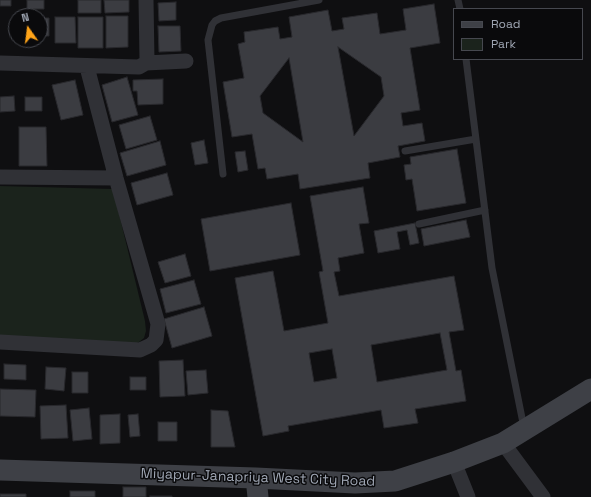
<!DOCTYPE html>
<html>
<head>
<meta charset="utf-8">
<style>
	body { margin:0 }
	#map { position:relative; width:591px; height:497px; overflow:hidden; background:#0f0f11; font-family:"Space Grotesk",sans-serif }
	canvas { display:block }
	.legend { position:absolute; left:453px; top:8px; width:130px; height:52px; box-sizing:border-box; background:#0a0a0c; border:1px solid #46484f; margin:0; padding:5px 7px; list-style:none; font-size:12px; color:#9fa6b3 }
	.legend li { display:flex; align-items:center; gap:8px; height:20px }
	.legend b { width:20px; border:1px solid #46484f }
	.north { position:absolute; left:8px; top:8px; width:40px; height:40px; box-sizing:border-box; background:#0a0a0c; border:1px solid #46484f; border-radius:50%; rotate:346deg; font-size:11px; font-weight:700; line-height:16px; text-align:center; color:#9fa6b3 }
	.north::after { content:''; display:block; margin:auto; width:14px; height:18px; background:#ffa419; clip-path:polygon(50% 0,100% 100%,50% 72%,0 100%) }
</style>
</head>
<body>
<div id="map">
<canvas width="591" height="497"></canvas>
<ul class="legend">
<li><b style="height:5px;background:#3e4046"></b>Road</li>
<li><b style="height:11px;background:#1b231c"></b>Park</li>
</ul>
<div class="north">N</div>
</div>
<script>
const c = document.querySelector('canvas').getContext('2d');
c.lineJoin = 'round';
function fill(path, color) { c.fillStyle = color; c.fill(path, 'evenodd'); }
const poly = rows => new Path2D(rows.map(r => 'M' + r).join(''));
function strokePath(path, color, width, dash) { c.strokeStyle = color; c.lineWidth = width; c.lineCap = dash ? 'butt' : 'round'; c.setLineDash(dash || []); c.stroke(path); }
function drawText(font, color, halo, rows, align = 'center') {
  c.font = font + ' "Space Grotesk",sans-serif'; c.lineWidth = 3; c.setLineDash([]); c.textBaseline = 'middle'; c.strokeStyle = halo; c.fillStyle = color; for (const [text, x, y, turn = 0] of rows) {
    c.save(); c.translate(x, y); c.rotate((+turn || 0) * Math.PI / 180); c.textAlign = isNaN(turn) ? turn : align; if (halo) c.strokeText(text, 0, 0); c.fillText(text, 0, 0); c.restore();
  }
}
fill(poly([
	[0,186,113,189,145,321,146,331,144,338,139,342,132,346,0,338]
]), '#1b231c');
const building = poly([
	[0,0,11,0,11,6,0,6,0,0],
	[27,0,44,0,44,9,27,9,27,0],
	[78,0,101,0,101,13,78,13,78,0],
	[104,0,129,0,129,12,105,13,104,0],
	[176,2,176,20,159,21,158,3,176,2],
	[434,4,440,43,410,48,420,110,401,113,403,126,422,123,425,141,398,146,400,157,368,163,370,178,300,189,298,174,267,179,265,168,258,169,252,134,232,137,223,82,244,78,238,44,245,42,244,32,278,27,280,39,292,37,289,17,328,10,332,31,344,29,342,18,377,13,380,34,406,30,403,9,434,4],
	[338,47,381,77,384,96,354,136,338,47],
	[289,58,303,142,263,113,260,96,289,58],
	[106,16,128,16,128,47,106,48,106,16],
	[55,17,75,17,76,43,55,43,55,17],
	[78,17,103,17,103,48,78,48,78,17],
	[40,18,49,18,49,36,40,36,40,18],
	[158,26,180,26,181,51,159,52,158,26],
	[127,77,138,115,112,122,102,85,127,77],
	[163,79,163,104,138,105,137,91,133,91,133,80,163,79],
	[75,80,83,115,61,120,52,85,75,80],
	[14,96,15,111,0,112,0,97,14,96],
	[25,97,42,97,42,111,25,111,25,97],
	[150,116,157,140,126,149,119,125,150,116],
	[19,127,46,127,47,166,19,166,19,127],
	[204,140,208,163,195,165,191,143,204,140],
	[160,141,166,165,127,176,120,153,160,141],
	[457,149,466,203,417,211,412,179,406,180,404,165,411,164,410,157,457,149],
	[245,151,248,170,238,172,235,152,245,151],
	[167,173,173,195,137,205,131,183,167,173],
	[363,187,369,223,359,224,364,253,338,258,340,271,334,272,339,296,454,276,464,330,449,332,456,371,461,370,466,401,415,409,418,423,384,428,381,410,288,426,289,431,263,436,235,278,273,271,284,331,328,323,319,272,323,271,310,196,363,187],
	[440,333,447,370,377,382,371,345,440,333],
	[332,349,337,378,314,382,309,353,332,349],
	[291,203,300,255,210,271,201,219,291,203],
	[466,220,470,237,424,246,421,229,466,220],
	[415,223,419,243,410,245,407,230,397,232,400,249,378,253,374,231,415,223],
	[185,254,191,276,165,283,158,262,185,254],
	[194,280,201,304,166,313,160,289,194,280],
	[204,307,212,336,172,348,164,319,204,307],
	[183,360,185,396,160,397,159,361,183,360],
	[4,364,26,365,26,380,4,379,4,364],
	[46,367,66,368,64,391,45,389,46,367],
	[206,370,208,393,188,395,186,371,206,370],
	[72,372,88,372,88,393,72,393,72,372],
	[130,377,146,377,146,390,130,390,130,377],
	[0,389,36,390,35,417,0,416,0,389],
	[66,405,68,438,41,439,40,406,66,405],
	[89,408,92,439,73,441,70,410,89,408],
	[211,410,228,411,235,447,211,447,211,410],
	[120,414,120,443,100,444,100,415,120,414],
	[138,414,140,436,130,437,128,415,138,414],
	[158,422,177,422,177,441,158,441,158,422],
	[123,487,146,487,146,497,123,497,123,487],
	[70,491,95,491,95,497,70,497,70,491],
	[0,494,26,494,26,497,0,497,0,494],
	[150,496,172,496,172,497,150,497,150,496]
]);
fill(building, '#3b3c41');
strokePath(building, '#29292d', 1);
strokePath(poly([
	[458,0,460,9],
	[466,59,492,268,524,428],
	[405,151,476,139],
	[223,174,208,40,212,25,215,21,221,18,319,0],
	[419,224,485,210]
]), '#303136', 7);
strokePath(poly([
	[146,0,147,60,146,63],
	[0,63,139,67,146,63,186,61],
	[0,177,116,178],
	[0,342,140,350,151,345,156,340,158,324,116,178,87,67],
	[503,443,543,497],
	[454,462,468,497]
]), '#303136', 15);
strokePath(poly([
	[0,470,256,478,355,483,395,481,454,462,503,443,591,389],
	[256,478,258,497]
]), '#3e4046', 21);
drawText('14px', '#9fa6b3', '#0a0a0c', [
	["Miyapur-Janapriya West City Road",258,478,2]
]);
</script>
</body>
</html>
